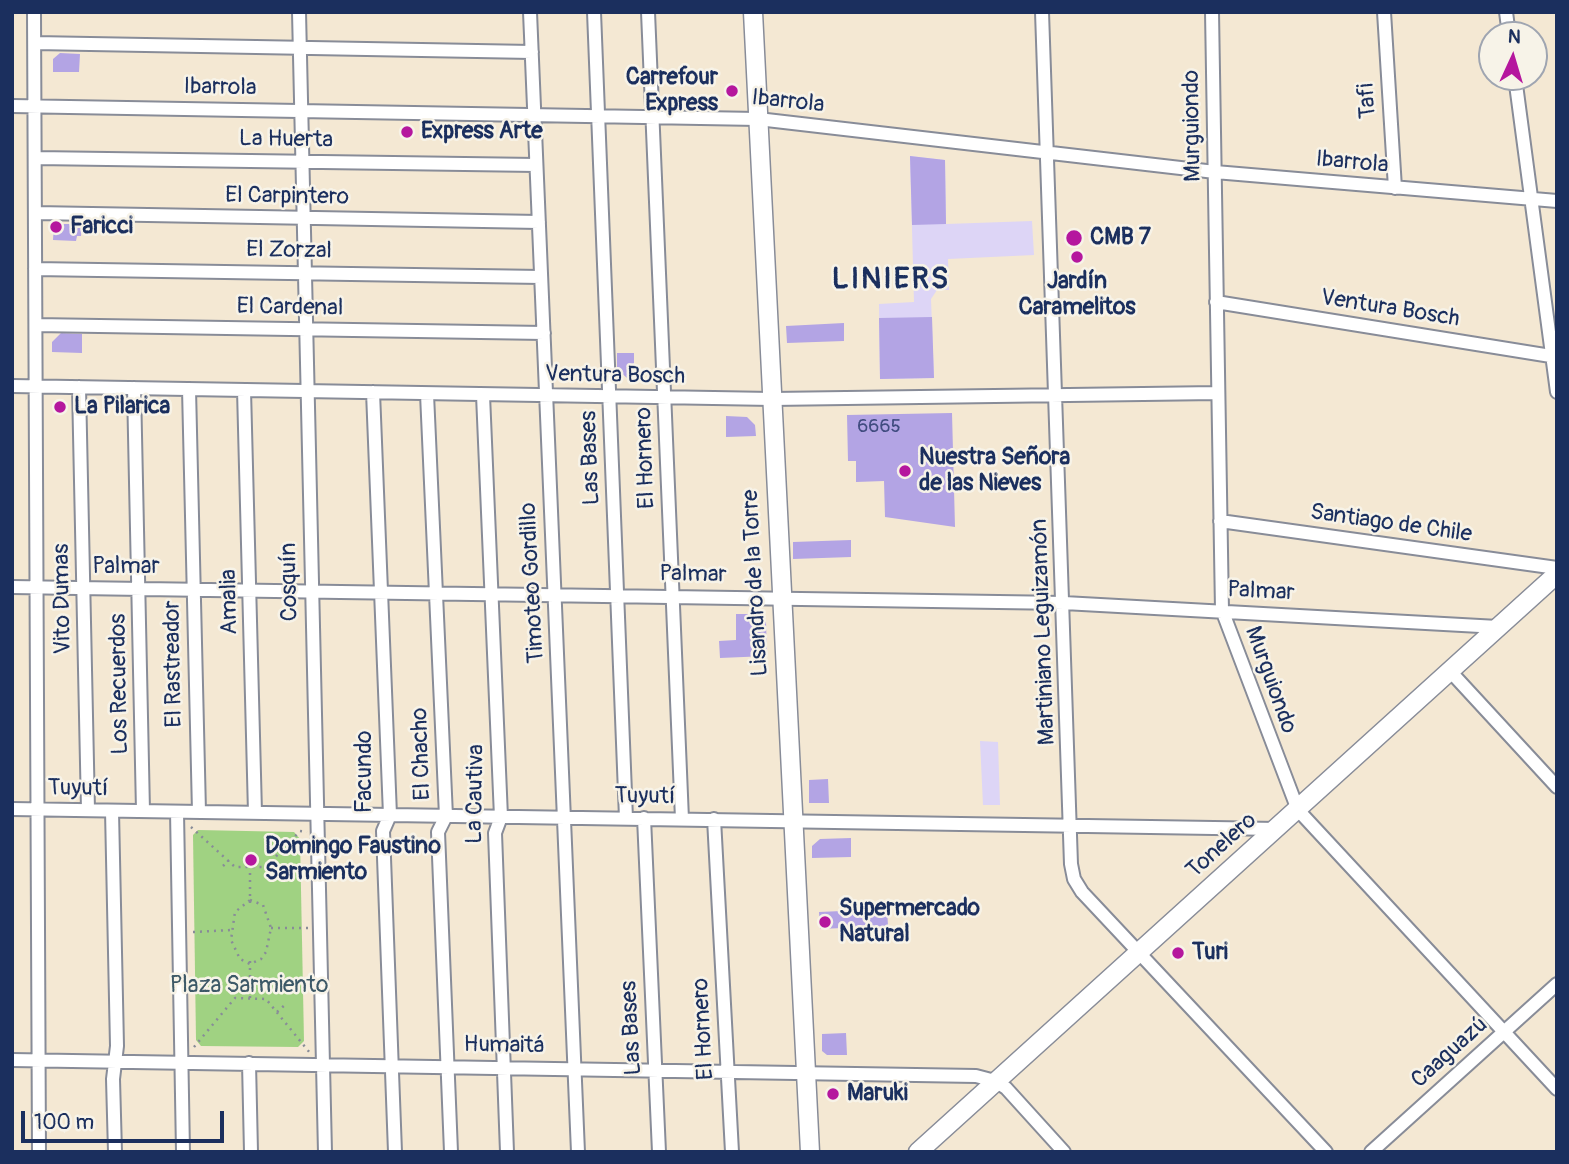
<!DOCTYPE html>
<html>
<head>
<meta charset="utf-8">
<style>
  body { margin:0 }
  #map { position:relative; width:1569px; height:1164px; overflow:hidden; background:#f4e8d3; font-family:Pangolin,sans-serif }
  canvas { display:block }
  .frame { position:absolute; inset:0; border:14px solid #1b2f5e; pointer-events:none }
  .north { position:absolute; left:1478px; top:21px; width:70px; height:70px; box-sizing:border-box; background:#f7f3e8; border:2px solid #9fa5b1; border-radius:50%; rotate:4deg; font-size:19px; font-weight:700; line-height:28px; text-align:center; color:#1b2f5e }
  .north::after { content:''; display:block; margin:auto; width:24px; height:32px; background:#b5179e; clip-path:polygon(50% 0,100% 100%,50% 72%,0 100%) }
  .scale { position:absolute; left:21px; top:1111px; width:203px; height:32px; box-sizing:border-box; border:4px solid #1b2f5e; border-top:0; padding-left:9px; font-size:21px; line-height:24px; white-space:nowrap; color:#1b2f5e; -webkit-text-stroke:5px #f7f3e8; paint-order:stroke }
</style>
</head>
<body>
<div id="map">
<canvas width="1569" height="1164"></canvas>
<div class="frame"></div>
<div class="north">N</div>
<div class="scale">100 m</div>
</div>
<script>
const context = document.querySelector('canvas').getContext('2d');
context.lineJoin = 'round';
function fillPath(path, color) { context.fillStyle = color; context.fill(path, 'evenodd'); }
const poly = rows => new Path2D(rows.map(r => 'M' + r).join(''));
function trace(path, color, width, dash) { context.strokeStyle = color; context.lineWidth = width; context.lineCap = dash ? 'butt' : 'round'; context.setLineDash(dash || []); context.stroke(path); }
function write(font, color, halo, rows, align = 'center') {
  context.font = font + ' Pangolin,sans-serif'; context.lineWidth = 5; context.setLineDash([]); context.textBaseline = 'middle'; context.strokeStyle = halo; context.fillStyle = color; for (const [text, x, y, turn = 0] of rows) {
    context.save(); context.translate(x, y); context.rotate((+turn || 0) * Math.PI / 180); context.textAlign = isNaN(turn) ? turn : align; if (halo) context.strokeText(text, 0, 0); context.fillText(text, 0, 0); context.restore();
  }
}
const built = poly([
  [910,156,945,160,946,224,1032,221,1034,255,948,259,949,290,937,290,931,299,934,378,880,379,879,304,914,302],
  [980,741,998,742,1000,805,983,805]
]);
const green = poly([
  [198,830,294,832,300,839,304,1041,298,1047,201,1046,196,1040,193,835]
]);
const building = poly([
  [60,53,80,54,79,72,53,72,53,59],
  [910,156,945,160,946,224,912,225],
  [54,224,82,224,81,236,77,236,76,241,53,240],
  [932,317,934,378,880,379,879,318],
  [844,323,844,341,787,343,786,326],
  [61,333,82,334,82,353,52,352,52,342],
  [617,353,634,353,634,379,627,378,617,369],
  [952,413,955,527,885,517,884,481,856,482,856,461,848,461,847,415],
  [726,416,747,417,755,425,756,436,726,437],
  [851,540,851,557,793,559,793,542],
  [736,614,756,614,766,622,767,656,720,658,719,641,736,640],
  [828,779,829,803,809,803,809,780],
  [851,838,851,857,812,858,812,846,820,839],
  [887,909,888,926,820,929,819,912],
  [846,1033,847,1055,827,1055,822,1051,822,1034]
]);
const path = poly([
  [191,827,235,867,266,867,300,831,307,832],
  [223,866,229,860],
  [250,900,263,905,271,928,266,952,261,959,250,964,240,959,231,940,235,912,250,900],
  [250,903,250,868],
  [271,928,308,928],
  [193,932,231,930],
  [250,961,250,998],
  [277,1012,287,1003],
  [194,1047,235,998,266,999,310,1053]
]);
const street = poly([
  [34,12,39,1152],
  [299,12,325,1152],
  [530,12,578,1152],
  [594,12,626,818],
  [648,12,682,819],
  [1042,12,1071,864,1074,879,1082,892,1326,1152],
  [1212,12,1222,610,1298,810,1557,1089],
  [1384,12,1395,188],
  [1506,12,1509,35],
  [35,43,532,52],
  [1515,77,1557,392],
  [12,106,758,119,1215,172,1557,201],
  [36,158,536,165],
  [36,213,539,222],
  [35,269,541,277],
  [1216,302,1557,357],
  [36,325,544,333],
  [12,386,772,399,1217,393],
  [79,387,88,810],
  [134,388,143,811],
  [189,389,199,812],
  [244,390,255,813],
  [373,392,390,815,383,831,395,1152],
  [427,394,446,816,438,832,451,1152],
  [483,395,501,817,495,833,507,1152],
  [1220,521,1557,568],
  [12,587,1064,603,1498,627],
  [1450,671,1557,787],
  [12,809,1277,829],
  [112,811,117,1046,113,1079,115,1152],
  [177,812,183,1152],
  [644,818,659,1152],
  [714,819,732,1152],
  [12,1060,976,1076,995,1081,1006,1088,1064,1152],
  [249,1063,251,1152],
  [1371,1152,1557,984]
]);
const secondary = poly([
  [753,12,810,1152],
  [918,1152,1557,574]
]);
const markers = [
  [732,91,7,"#b5179e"],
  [407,132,7,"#b5179e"],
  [56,227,7,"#b5179e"],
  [1074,238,9,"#b5179e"],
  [1077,257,7,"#b5179e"],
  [60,407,7,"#b5179e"],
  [905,471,7,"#b5179e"],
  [251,860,7,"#b5179e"],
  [825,922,7,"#b5179e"],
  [1178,953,7,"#b5179e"],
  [833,1094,7,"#b5179e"]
];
const numberNames = [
  ["6665",879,427]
];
const poiNames = [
  ["Carrefour",718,78,"right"],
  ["Express",718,104,"right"],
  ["Express Arte",421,132],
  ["Faricci",70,227],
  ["CMB 7",1090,238],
  ["Jardín",1077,282,"center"],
  ["Caramelitos",1077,308,"center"],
  ["La Pilarica",74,407],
  ["Nuestra Señora",919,458],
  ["de las Nieves",919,484],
  ["Domingo Faustino",265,847],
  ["Sarmiento",265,873],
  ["Supermercado",839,909],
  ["Natural",839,935],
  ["Turi",1192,953],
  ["Maruki",847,1094]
];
const streetNames = [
  ["Ibarrola",220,88,1],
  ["Tafi",1368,101,-94],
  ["Ibarrola",788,102,6],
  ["Murguiondo",1193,126,-91],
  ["La Huerta",286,140,1],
  ["Ibarrola",1352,163,5],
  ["El Carpintero",287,197,1],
  ["El Zorzal",289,251,1],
  ["El Cardenal",290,308,1],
  ["Ventura Bosch",1390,309,9],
  ["Ventura Bosch",615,376,1],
  ["Las Bases",591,458,-92],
  ["El Hornero",646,458,-92],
  ["Santiago de Chile",1391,524,8],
  ["Palmar",126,567],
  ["Palmar",693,575,1],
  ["Cosquín",290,582,-91],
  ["Timoteo Gordillo",533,583,-93],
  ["Lisandro de la Torre",756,583,-93],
  ["Palmar",1261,592,3],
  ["Vito Dumas",63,599,-91],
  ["Amalia",230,602,-91],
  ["Martiniano Leguizamón",1044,632,-92],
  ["El Rastreador",174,664,-91],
  ["Murguiondo",1270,680,70],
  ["Los Recuerdos",120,684,-91],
  ["El Chacho",422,754,-92],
  ["Facundo",365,772,-90],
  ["Tuyutí",78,789,1],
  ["La Cautiva",476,794,-89],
  ["Tuyutí",645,797,1],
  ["Tonelero",1222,846,-42],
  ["Las Bases",632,1028,-93],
  ["El Hornero",704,1029,-93],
  ["Humaitá",504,1046,1],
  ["Caaguazú",1450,1053,-42]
];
const parkNames = [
  ["Plaza Sarmiento",249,986]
];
const districtNames = [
  ["LINIERS",891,280]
];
fillPath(built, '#ddd5f6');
fillPath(green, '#a0d282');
fillPath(building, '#b3a4e4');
trace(street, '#888c98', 16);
trace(secondary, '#888c98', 21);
trace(path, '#888c98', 2.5, [2, 5]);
trace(street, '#fff', 12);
trace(secondary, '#fff', 18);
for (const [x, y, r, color] of markers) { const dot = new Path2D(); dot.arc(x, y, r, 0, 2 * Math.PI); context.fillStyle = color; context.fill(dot); trace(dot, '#f7f3e8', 2.5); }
write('19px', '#414c80', null, numberNames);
write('bold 23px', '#1b2f5e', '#f7f3e8', poiNames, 'left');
write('23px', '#1b2f5e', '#f7f3e8', streetNames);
write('23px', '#3c5867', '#f7f3e8', parkNames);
context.letterSpacing = '2px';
write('bold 30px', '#1b2f5e', '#f7f3e8', districtNames);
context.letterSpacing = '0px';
</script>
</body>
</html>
